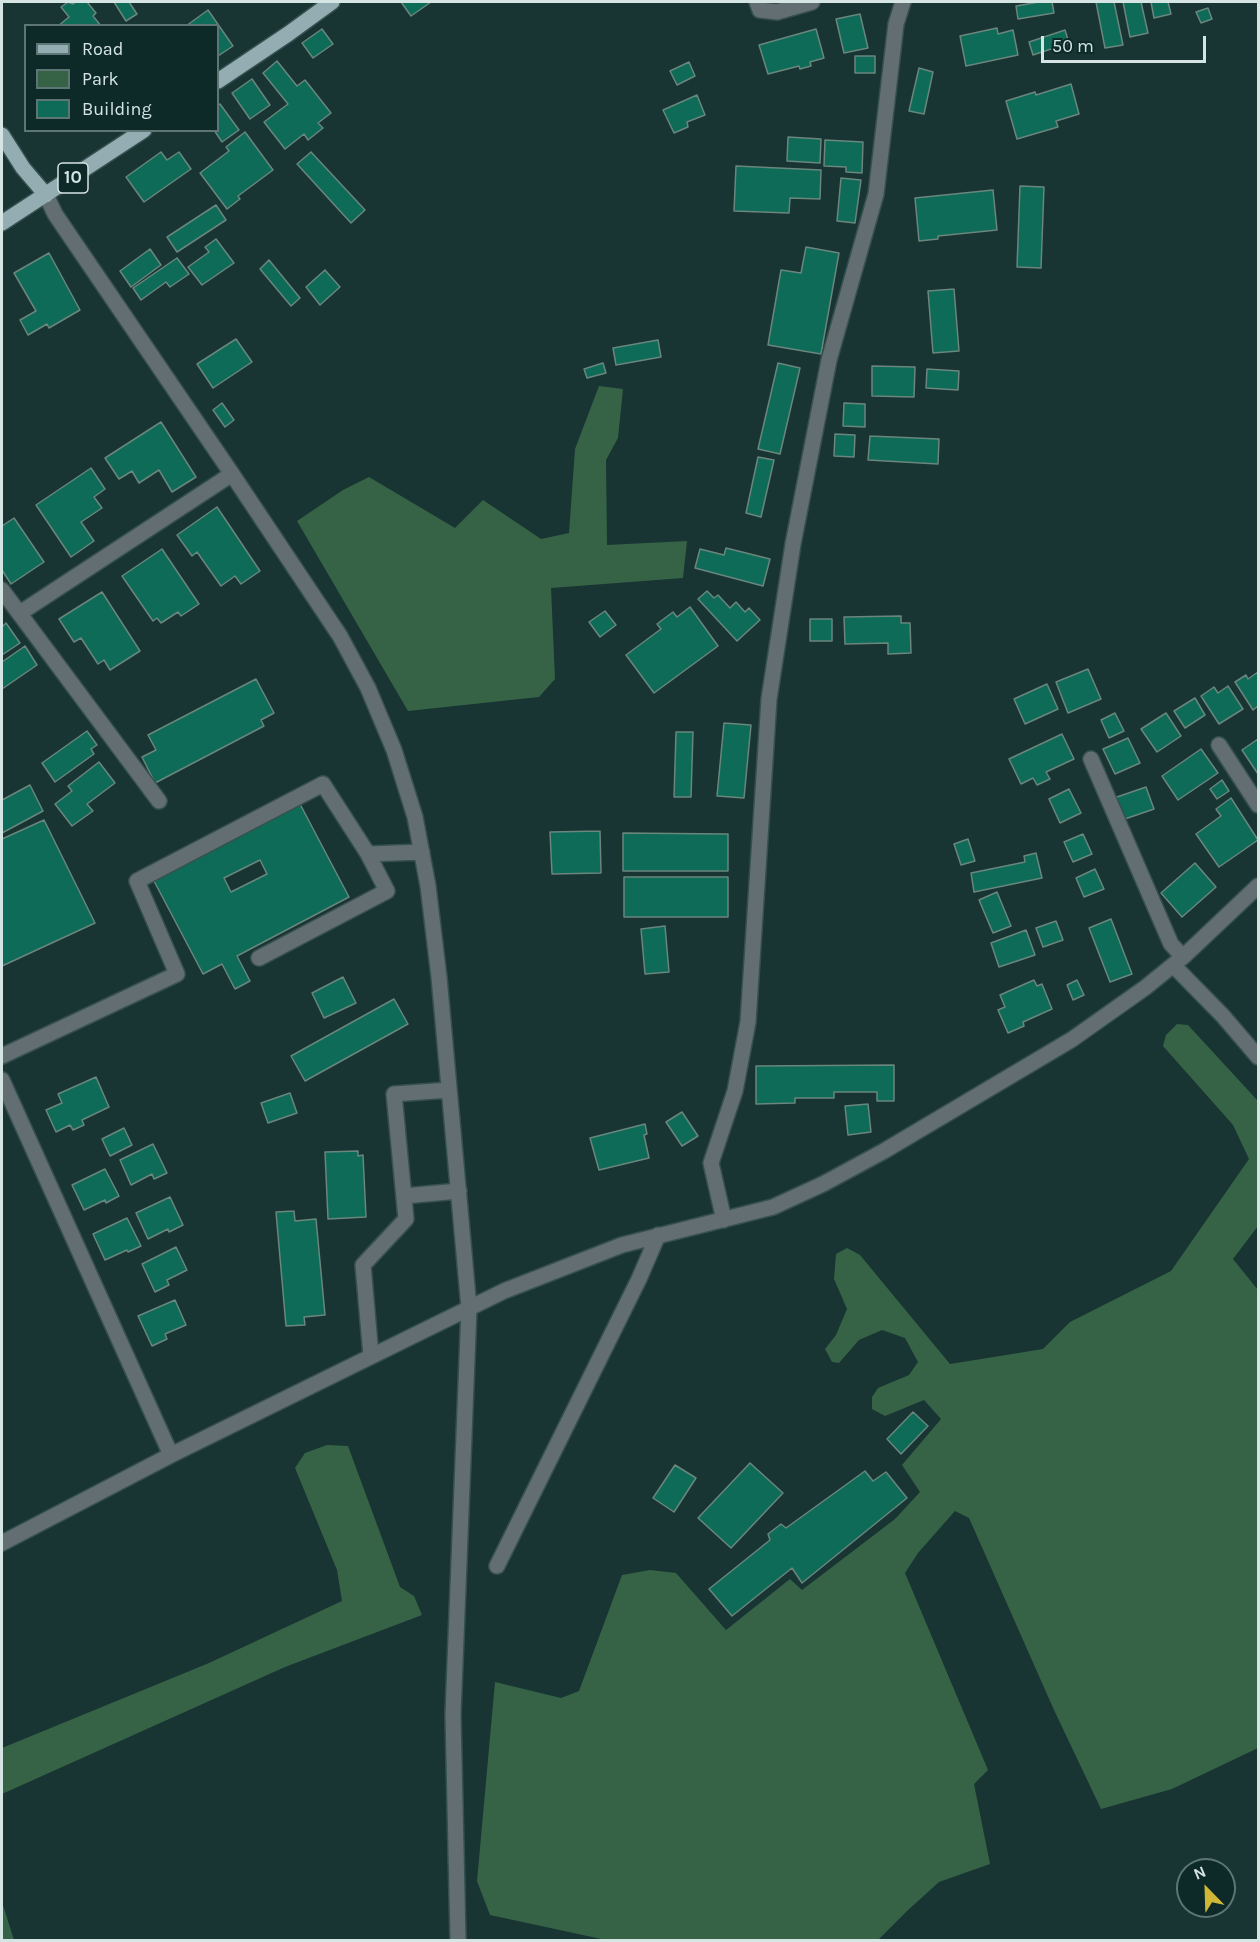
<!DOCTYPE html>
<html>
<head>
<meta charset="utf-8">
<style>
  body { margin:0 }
  #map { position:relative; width:1260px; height:1942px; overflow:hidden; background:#183433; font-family:Karla,sans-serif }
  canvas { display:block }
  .frame { position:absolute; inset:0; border:3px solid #d5e5e4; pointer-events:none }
  .legend { position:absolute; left:24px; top:24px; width:195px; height:108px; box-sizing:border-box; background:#0d2a29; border:2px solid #5d7574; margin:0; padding:8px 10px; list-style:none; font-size:18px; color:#d5e5e4 }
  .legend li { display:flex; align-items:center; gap:12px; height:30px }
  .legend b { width:30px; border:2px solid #5d7574 }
  .north { position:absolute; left:1176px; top:1858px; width:60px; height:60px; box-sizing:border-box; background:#0d2a29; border:2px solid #5d7574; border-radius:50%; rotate:337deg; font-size:16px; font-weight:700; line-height:24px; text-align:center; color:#d5e5e4 }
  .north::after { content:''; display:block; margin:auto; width:21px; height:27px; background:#d1b736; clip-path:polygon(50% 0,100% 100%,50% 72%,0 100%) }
  .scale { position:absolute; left:1041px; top:36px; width:165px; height:27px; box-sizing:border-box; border:3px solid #d5e5e4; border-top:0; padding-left:8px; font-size:18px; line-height:21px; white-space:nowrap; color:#d5e5e4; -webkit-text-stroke:4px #0d2a29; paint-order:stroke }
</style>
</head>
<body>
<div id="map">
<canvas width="1260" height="1942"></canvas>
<div class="frame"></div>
<ul class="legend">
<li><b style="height:8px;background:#94adb3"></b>Road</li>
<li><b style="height:16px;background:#366346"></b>Park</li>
<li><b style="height:16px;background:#0e6b58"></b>Building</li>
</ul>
<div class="north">N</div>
<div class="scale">50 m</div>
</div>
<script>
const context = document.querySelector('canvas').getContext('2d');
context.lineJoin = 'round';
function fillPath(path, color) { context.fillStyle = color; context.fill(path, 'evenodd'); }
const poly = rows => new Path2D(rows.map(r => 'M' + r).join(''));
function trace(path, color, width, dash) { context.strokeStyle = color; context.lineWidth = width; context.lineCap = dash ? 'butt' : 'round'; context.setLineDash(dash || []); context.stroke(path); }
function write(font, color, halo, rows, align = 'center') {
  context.font = font + ' Karla,sans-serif'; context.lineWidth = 6; context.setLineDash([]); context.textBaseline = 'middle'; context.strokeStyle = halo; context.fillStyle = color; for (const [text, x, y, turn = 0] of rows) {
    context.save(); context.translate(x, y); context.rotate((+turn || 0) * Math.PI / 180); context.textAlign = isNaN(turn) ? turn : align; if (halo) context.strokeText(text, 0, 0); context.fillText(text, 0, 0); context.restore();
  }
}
const green = poly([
  [599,386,623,389,618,438,606,460,607,545,687,541,683,578,551,588,555,679,539,697,408,711,297,521,343,490,369,477,455,528,483,500,541,539,569,533,575,449],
  [1177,1024,1188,1025,1258,1101,1258,1226,1233,1259,1258,1290,1258,1748,1172,1789,1101,1809,1054,1710,969,1518,955,1511,918,1553,905,1573,988,1770,974,1784,990,1864,939,1882,907,1911,878,1940,606,1940,490,1915,477,1881,495,1682,561,1698,579,1691,622,1575,650,1570,676,1573,726,1630,790,1579,802,1590,895,1519,920,1492,902,1465,941,1419,924,1400,885,1416,872,1409,872,1397,878,1388,909,1375,918,1362,905,1338,882,1330,859,1340,839,1363,832,1362,825,1349,836,1335,847,1309,834,1279,836,1254,847,1248,860,1255,950,1364,1043,1349,1070,1322,1171,1271,1249,1159,1233,1125,1163,1046,1166,1035],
  [327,1445,348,1446,400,1587,414,1596,422,1615,285,1667,2,1794,2,1748,209,1663,342,1601,337,1570,295,1468,305,1453],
  [2,1902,14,1940,2,1940]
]);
const building = poly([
  [68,2,73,4,76,2,87,2,96,13,93,16,101,26,58,26,69,17,61,7,68,2],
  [114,2,129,2,137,14,126,21,114,2],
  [401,2,431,2,411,16,401,2],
  [1039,2,1052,2,1054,13,1018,19,1016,6,1039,2],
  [1096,2,1114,2,1123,45,1105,48,1096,2],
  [1123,2,1141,2,1148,33,1130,37,1123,2],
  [1151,2,1168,2,1171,14,1154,18,1151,2],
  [1208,8,1212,19,1201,23,1196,12,1208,8],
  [208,10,233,46,218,56,218,26,186,26,208,10],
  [860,14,868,48,844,53,836,19,860,14],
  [997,28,998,34,1013,30,1018,55,966,66,960,36,997,28],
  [322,29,333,44,313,58,302,43,322,29],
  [816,29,824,58,810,62,811,66,800,69,799,66,768,74,759,45,816,29],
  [1065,30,1069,43,1033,55,1029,42,1065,30],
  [855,56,875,56,875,73,855,73,855,56],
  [277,61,297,86,305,80,331,113,318,123,323,128,308,140,304,134,285,149,264,122,288,104,263,73,277,61],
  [689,62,695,76,677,85,670,71,689,62],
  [919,68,933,72,924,114,909,111,919,68],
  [252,79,270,105,250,119,232,93,252,79],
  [1071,84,1079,114,1056,121,1058,127,1017,139,1006,101,1035,92,1036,95,1071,84],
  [697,95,705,115,687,122,688,127,674,133,663,110,697,95],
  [220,104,239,130,222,142,214,130,218,130,218,105,220,104],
  [245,132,273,170,238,196,240,199,227,209,200,173,229,151,226,147,245,132],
  [788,137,821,139,820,163,787,161,788,137],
  [825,140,863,142,862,173,846,172,846,167,824,166,825,140],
  [161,152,167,160,179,152,191,169,144,202,126,177,161,152],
  [311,152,365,210,351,223,297,164,311,152],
  [736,166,821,170,820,199,790,198,789,213,734,211,736,166],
  [841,178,861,180,855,223,837,221,841,178],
  [1020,186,1044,187,1041,268,1017,267,1020,186],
  [993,190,997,230,938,236,938,239,919,241,915,198,993,190],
  [216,205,226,220,177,252,167,237,216,205],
  [216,239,234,263,202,285,188,267,209,252,205,247,216,239],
  [806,247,839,253,821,354,768,345,781,270,801,273,806,247],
  [150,249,161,265,131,287,120,271,150,249],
  [49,253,80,310,49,328,47,324,28,335,20,320,36,311,14,273,49,253],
  [177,258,189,274,170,287,166,282,141,300,133,288,177,258],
  [269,260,300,298,291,306,260,269,269,260],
  [325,270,340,287,320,305,306,287,325,270],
  [954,289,959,351,933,353,928,291,954,289],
  [236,339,252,362,213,388,197,364,236,339],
  [658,340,661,357,616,365,613,348,658,340],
  [603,363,606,373,587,378,584,369,603,363],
  [778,363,800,368,780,454,758,449,778,363],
  [872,366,915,367,914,397,872,396,872,366],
  [927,369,959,371,958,390,926,388,927,369],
  [222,403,234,420,225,427,213,410,222,403],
  [844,403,865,404,865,427,843,426,844,403],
  [161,422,196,477,172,492,159,470,139,483,132,471,119,479,105,458,161,422],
  [835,434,855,435,854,457,834,456,835,434],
  [870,436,939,439,938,464,868,460,870,436],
  [758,457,774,460,761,517,746,513,758,457],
  [91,468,105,489,94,497,102,508,81,522,94,541,71,557,36,505,91,468],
  [217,507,260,571,241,584,235,576,221,586,197,552,192,556,177,535,217,507],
  [14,518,44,562,11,584,2,570,2,526,14,518],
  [726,548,770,559,763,586,695,568,700,549,724,555,726,548],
  [162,549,199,604,181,616,178,612,161,623,157,618,153,621,122,576,162,549],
  [707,591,714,598,718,595,730,608,736,602,745,612,749,608,760,620,737,641,698,599,707,591],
  [102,592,140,651,110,670,104,660,98,664,81,638,74,642,59,619,102,592],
  [690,607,718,646,654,693,626,655,661,629,657,624,673,612,677,617,690,607],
  [605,611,616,625,600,637,589,622,605,611],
  [901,616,901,623,910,623,911,653,888,654,888,643,845,644,844,617,901,616],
  [810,619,832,619,832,641,810,641,810,619],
  [6,623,20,643,2,655,2,627,6,623],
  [25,646,37,665,2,689,2,662,25,646],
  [1088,669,1101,699,1068,713,1056,682,1088,669],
  [1258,672,1258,706,1253,710,1235,682,1246,675,1248,679,1258,672],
  [256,679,274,713,261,720,264,726,155,783,142,757,156,750,148,735,256,679],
  [1047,684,1058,709,1025,724,1014,699,1047,684],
  [1228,686,1243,709,1219,724,1201,696,1214,687,1218,693,1228,686],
  [1195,698,1205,715,1185,728,1174,711,1195,698],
  [1115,713,1124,731,1109,738,1101,720,1115,713],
  [1166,713,1181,736,1157,752,1141,729,1166,713],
  [724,723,751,725,744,798,717,796,724,723],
  [87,731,97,745,91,749,94,754,55,782,42,763,87,731],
  [676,732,693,732,691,797,674,797,676,732],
  [1062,734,1074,759,1046,772,1050,779,1037,785,1033,778,1021,784,1009,759,1062,734],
  [1128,738,1140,763,1115,774,1103,749,1128,738],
  [1258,739,1258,774,1242,750,1258,739],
  [1201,749,1218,773,1178,800,1162,776,1201,749],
  [99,762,115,783,87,804,93,811,72,826,55,804,72,791,68,786,99,762],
  [1222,780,1229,791,1217,799,1210,789,1222,780],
  [30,785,43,811,2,833,2,800,30,785],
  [1146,787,1154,809,1122,820,1114,798,1146,787],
  [1069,789,1081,813,1060,823,1049,799,1069,789],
  [1231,798,1258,840,1219,867,1196,834,1221,816,1216,809,1231,798],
  [300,804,349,897,237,956,250,981,235,989,222,964,203,974,154,881,300,804],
  [260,860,267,874,231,892,224,878,260,860],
  [44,820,95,923,2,966,2,839,44,820],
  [600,831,601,873,552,874,550,832,600,831],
  [623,833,728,834,728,871,623,871,623,833],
  [1083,834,1092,854,1073,862,1064,842,1083,834],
  [968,839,975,861,961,865,954,844,968,839],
  [1036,853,1042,878,974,892,971,873,1025,862,1024,856,1036,853],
  [1195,863,1216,887,1182,917,1161,893,1195,863],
  [1095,869,1104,889,1084,897,1076,878,1095,869],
  [624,877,728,877,728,917,624,917,624,877],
  [997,892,1011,926,993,933,979,900,997,892],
  [1111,919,1132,974,1110,982,1089,928,1111,919],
  [1056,921,1063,940,1043,947,1036,928,1056,921],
  [665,926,669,972,645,974,641,929,665,926],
  [1026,930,1035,955,999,967,991,943,1026,930],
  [343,977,356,1003,324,1018,312,993,343,977],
  [1034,980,1037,986,1042,984,1052,1009,1023,1022,1024,1026,1008,1033,998,1010,1005,1007,1000,995,1034,980],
  [1077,980,1084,995,1073,1000,1067,985,1077,980],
  [394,999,408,1024,305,1081,291,1056,394,999],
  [894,1065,894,1101,877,1101,877,1092,834,1092,834,1098,795,1098,795,1103,756,1104,756,1066,894,1065],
  [96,1077,109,1107,82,1120,84,1125,73,1130,70,1125,56,1132,46,1110,62,1103,58,1094,96,1077],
  [290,1093,297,1113,268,1123,261,1103,290,1093],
  [868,1104,871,1132,848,1135,845,1106,868,1104],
  [682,1112,698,1136,682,1146,666,1122,682,1112],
  [645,1124,647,1134,644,1135,649,1158,599,1170,590,1138,645,1124],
  [124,1128,132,1145,110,1156,102,1139,124,1128],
  [153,1144,167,1173,154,1179,152,1174,131,1185,120,1160,153,1144],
  [358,1151,358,1156,363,1155,366,1217,328,1219,325,1152,358,1151],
  [105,1169,119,1196,106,1203,105,1200,84,1210,72,1185,105,1169],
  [170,1197,183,1225,169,1232,168,1229,148,1239,136,1213,170,1197],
  [294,1211,295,1221,316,1219,325,1315,304,1317,305,1325,286,1326,276,1212,294,1211],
  [127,1218,141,1246,128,1252,127,1250,105,1260,93,1234,127,1218],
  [176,1247,187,1270,167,1280,169,1285,155,1292,142,1264,176,1247],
  [175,1300,186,1325,165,1334,167,1339,152,1346,138,1316,175,1300],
  [913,1412,928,1426,901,1454,887,1439,913,1412],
  [750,1463,783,1493,731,1548,698,1518,750,1463],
  [675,1465,696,1478,674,1512,653,1498,675,1465],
  [865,1471,873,1481,886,1472,907,1498,802,1583,792,1568,732,1616,709,1589,770,1540,768,1534,781,1524,786,1528,865,1471]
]);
const minor = poly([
  [757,2,760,10,777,12,812,2],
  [46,195,55,214,232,474,340,636,368,688,394,750,415,817,428,886,439,977,469,1308,453,1714,458,1940],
  [2,590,159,801],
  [20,613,232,474],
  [1219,745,1258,805],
  [1091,759,1171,944,1183,957],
  [259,958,387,891,368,854],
  [1173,965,1223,1016,1258,1057],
  [2,1056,177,974,137,881,323,784,368,854,422,852],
  [2,1080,171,1455],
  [404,1196,459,1191],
  [724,1220,711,1163,735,1091,748,1022,769,699,793,544,829,360,876,194,896,24,903,2],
  [371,1356,363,1265,406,1219,394,1094,449,1090],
  [2,1543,171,1455,504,1291,622,1245,773,1207,823,1184,884,1151,1071,1040,1146,987,1183,957,1258,886],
  [497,1566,639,1279,658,1235]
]);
const major = poly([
  [218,81,288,34,332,2],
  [2,135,23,168,46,195],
  [2,223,144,130]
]);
const shields = [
  [73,178,30]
];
const shieldNames = [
  ["10",73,178]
];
fillPath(green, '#366346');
fillPath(building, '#0e6b58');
trace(building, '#6a867d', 1.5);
trace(minor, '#36504f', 18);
trace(major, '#36504f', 18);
trace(minor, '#626e71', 15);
trace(major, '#94adb3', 15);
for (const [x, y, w] of shields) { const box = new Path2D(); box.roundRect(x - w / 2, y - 15, w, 30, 4.5); context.fillStyle = '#0d2a29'; context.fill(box); trace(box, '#d5e5e4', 1.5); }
write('bold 18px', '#d5e5e4', null, shieldNames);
</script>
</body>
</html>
